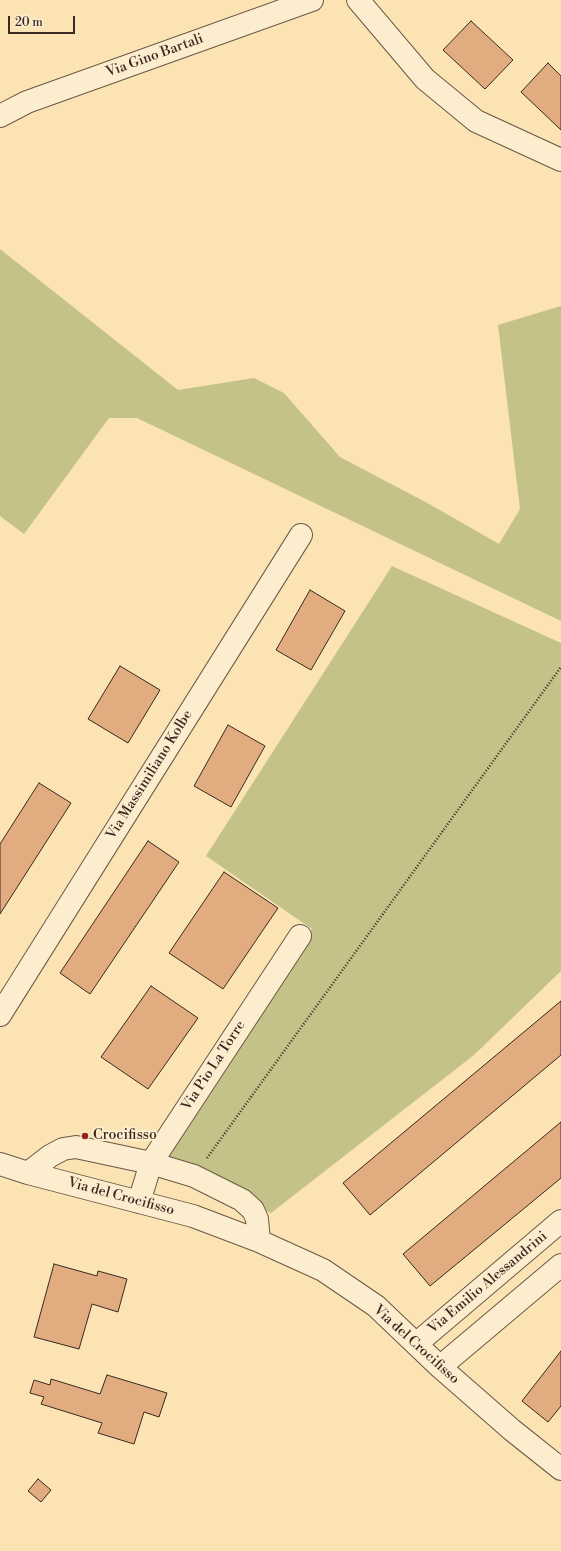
<!DOCTYPE html>
<html>
<head>
<meta charset="utf-8">
<style>
  body { margin:0 }
  #map { position:relative; width:561px; height:1551px; overflow:hidden; background:#fbe3b4; font-family:"Libre Bodoni",serif }
  canvas { display:block }
  .scale { position:absolute; left:8px; top:16px; width:67px; height:18px; box-sizing:border-box; border:2px solid #392921; border-top:0; padding-left:5px; font-size:12px; line-height:14px; white-space:nowrap; color:#392921; -webkit-text-stroke:3px #fcedce; paint-order:stroke }
</style>
</head>
<body>
<div id="map">
<canvas width="561" height="1551"></canvas>
<div class="scale">20 m</div>
</div>
<script>
const context = document.querySelector('canvas').getContext('2d');
context.lineJoin = 'round';
function fillPath(path, color) { context.fillStyle = color; context.fill(path, 'evenodd'); }
const poly = rows => new Path2D(rows.map(r => 'M' + r).join(''));
function trace(path, color, width, dash) { context.strokeStyle = color; context.lineWidth = width; context.lineCap = dash ? 'butt' : 'round'; context.setLineDash(dash || []); context.stroke(path); }
function write(font, color, halo, rows, align = 'center') {
  context.font = font + ' "Libre Bodoni",serif'; context.lineWidth = 4; context.setLineDash([]); context.textBaseline = 'middle'; context.strokeStyle = halo; context.fillStyle = color; for (const [text, x, y, turn = 0] of rows) {
    context.save(); context.translate(x, y); context.rotate((+turn || 0) * Math.PI / 180); context.textAlign = isNaN(turn) ? turn : align; if (halo) context.strokeText(text, 0, 0); context.fillText(text, 0, 0); context.restore();
  }
}
const green = poly([
  [0,249,178,390,254,378,284,393,340,457,431,505,499,544,520,509,498,325,561,306,561,621,137,418,109,418,24,534,0,516],
  [392,566,561,643,561,971,474,1055,271,1213,159,1161,312,929,206,856]
]);
const building = poly([
  [471,21,513,60,485,89,443,50,471,21],
  [548,63,561,76,561,130,521,92,548,63],
  [310,590,345,611,311,670,276,650,310,590],
  [120,666,160,690,128,743,88,719,120,666],
  [228,725,265,746,231,807,194,786,228,725],
  [39,783,71,803,0,914,0,844,39,783],
  [148,841,179,862,90,994,60,973,148,841],
  [224,872,278,908,223,989,169,953,224,872],
  [151,986,198,1018,148,1089,101,1057,151,986],
  [561,1001,561,1055,370,1215,343,1183,561,1001],
  [561,1122,561,1178,430,1286,403,1254,561,1122],
  [54,1264,97,1276,98,1271,127,1279,118,1312,92,1304,79,1349,34,1337,54,1264],
  [561,1351,561,1406,548,1422,522,1401,561,1351],
  [107,1375,167,1393,159,1417,144,1412,134,1444,98,1433,102,1423,41,1404,44,1397,30,1393,34,1380,50,1385,51,1379,100,1394,107,1375],
  [38,1479,51,1490,41,1502,28,1491,38,1479]
]);
const path = poly([
  [207,1158,561,667]
]);
const minor = poly([
  [358,0,425,79,476,121,561,160],
  [0,116,27,102,312,0],
  [0,1015,301,535],
  [0,1164,28,1173,193,1216,259,1241,323,1270,376,1306,440,1367,512,1430,561,1469],
  [28,1173,50,1156,63,1149,76,1147,151,1163,194,1176,242,1200,253,1210,257,1219,259,1241],
  [139,1202,151,1163,300,936],
  [416,1344,561,1221],
  [440,1367,561,1265]
]);
const markers = [
  [85,1136,4,"#8f2418"]
];
const streetNames = [
  ["Via Gino Bartali",155,56,-20],
  ["Via Massimiliano Kolbe",150,775,-58],
  ["Via Pio La Torre",214,1066,-57],
  ["Via del Crocifisso",121,1197,15],
  ["Via Emilio Alessandrini",488,1283,-40],
  ["Via del Crocifisso",416,1345,42]
];
const poiNames = [
  ["Crocifisso",93,1136]
];
fillPath(green, '#c5c289');
fillPath(building, '#e2ac81');
trace(building, '#392921', 1);
trace(minor, '#6a5846', 24);
trace(path, '#392921', 2.5, [1, 2]);
trace(minor, '#fcedce', 22);
for (const [x, y, r, color] of markers) { const dot = new Path2D(); dot.arc(x, y, r, 0, 2 * Math.PI); context.fillStyle = color; context.fill(dot); trace(dot, '#fcedce', 1.5); }
write('14px', '#392921', '#fcedce', streetNames);
write('14px', '#392921', '#fcedce', poiNames, 'left');
</script>
</body>
</html>
